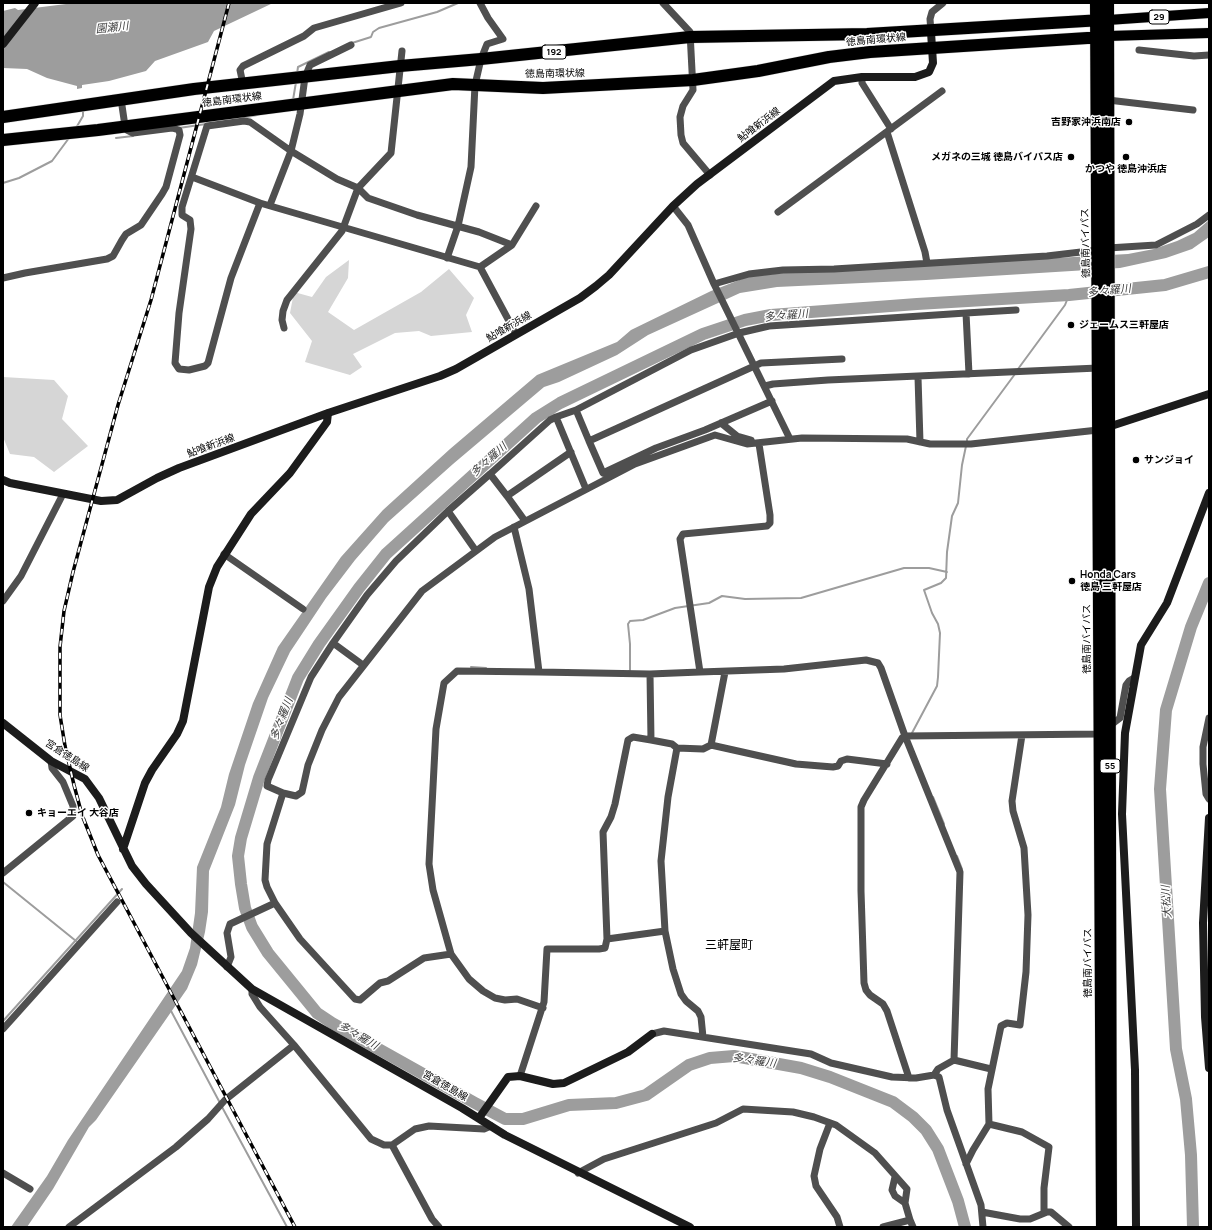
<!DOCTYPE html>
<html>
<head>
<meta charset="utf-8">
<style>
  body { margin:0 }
  #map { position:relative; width:1212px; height:1230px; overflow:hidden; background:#fff; font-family:Manrope,sans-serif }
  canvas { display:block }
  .frame { position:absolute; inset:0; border:4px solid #000; pointer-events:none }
</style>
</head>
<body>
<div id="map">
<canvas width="1212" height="1230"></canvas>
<div class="frame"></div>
</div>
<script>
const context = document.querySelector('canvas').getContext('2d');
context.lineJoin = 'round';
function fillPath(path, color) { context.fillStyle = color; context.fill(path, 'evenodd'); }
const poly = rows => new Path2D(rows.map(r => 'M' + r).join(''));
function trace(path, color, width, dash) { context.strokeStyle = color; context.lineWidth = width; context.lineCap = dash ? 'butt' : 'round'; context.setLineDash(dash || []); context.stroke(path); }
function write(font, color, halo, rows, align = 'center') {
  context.font = font + ' Manrope,"Noto Sans JP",sans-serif'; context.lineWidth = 3; context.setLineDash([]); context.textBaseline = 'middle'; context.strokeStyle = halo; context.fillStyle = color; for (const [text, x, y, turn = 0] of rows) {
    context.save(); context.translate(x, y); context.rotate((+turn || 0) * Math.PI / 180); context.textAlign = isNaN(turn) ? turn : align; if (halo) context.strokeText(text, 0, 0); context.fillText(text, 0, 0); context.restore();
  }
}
const green = poly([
  [349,260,348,278,328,312,354,330,421,292,449,269,474,298,466,315,472,332,431,336,419,331,395,333,353,354,362,367,350,375,305,362,312,341,290,313,294,292,312,297,326,277],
  [3,377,54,380,68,396,62,419,88,446,54,472,34,457,10,454,3,437]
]);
const water = poly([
  [74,3,273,3,214,31,208,42,155,61,146,71,109,81,82,85,82,88,77,89,77,86,47,78,27,69,3,68,3,11,15,8,18,10],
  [1209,220,1209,237,1192,249,1166,258,1120,268,926,280,777,287,740,293,648,335,617,355,559,382,544,387,453,464,388,522,355,560,326,598,290,652,268,698,245,765,235,805,209,871,208,912,205,932,197,965,187,989,96,1120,89,1127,53,1189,27,1227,11,1227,47,1176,68,1140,182,971,190,948,195,913,197,867,221,807,229,774,253,703,278,647,341,557,383,510,450,449,537,375,617,342,631,330,711,291,747,277,783,273,1128,254,1154,249,1177,241,1194,233]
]);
const stream = poly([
  [352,43,371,37,373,32,379,28,437,12,458,3],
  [297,74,298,67,329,52],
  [293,100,296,82],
  [242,118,257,115],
  [76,128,83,116,83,110],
  [179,128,206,124],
  [116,138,133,136],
  [3,183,19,178,52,161,69,138],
  [1018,369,1065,305,1069,295],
  [967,442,967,439,1015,374],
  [471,667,486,668],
  [629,671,630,671,630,644,628,624,630,621,643,620,675,608,709,603,722,596,745,599,801,598,904,568,929,568,947,572],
  [912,733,937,686,938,677,940,633,938,624,932,613,924,590,941,583,946,578,947,552,952,516,958,503,962,465,966,446],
  [933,797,944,824],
  [957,856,962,869],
  [3,882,76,941],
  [170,1009,220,1103],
  [3,1021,122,889],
  [222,1107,287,1227]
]);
const river = poly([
  [965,1227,958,1201,938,1149,926,1130,913,1117,893,1102,830,1077,801,1068,734,1056,710,1058,689,1065,646,1095,616,1103,569,1105,523,1119,505,1119,475,1103,332,1023,317,1013,268,953,252,927,245,908,241,884,238,856,241,838,259,778,298,678,319,644,359,588,386,554,536,418,560,403,703,334,745,320,771,315,917,304,1069,295,1165,285,1209,272],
  [1193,1227,1191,1155,1186,1099,1176,1049,1160,789,1166,710,1191,627,1209,583]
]);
const street = poly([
  [663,3,690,32,693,90,683,106,680,117,681,135,683,143,710,175],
  [931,32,930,19,932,12,943,3],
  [1139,50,1194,56,1209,55],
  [862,77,862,83,891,129],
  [243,84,240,70,243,66,304,36,314,28,401,3],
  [1108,100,1193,110],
  [887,132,925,252,927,263],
  [192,177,260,203,480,267,516,334],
  [260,203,231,278,208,363,205,366,189,370,179,369,175,363,179,313,191,229,190,220,182,215,182,207,207,126,244,121,250,122,291,151,337,179,358,188,368,198,417,215,479,232,512,245],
  [270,205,291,151,300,114,305,77,310,65,351,45],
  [673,206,688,225,714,284,790,439],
  [778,212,942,91],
  [1108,248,1156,245,1197,224,1209,215],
  [447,258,458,226,471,167,475,85,481,59,487,44,503,39,488,18,480,3],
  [480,267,512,245,536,206],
  [3,278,25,273,107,259,113,256,122,240,126,234,141,225,162,194,166,187,180,135,179,130,172,128,133,133,127,130,125,126,121,99],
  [714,284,749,274,783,270,834,269,1047,256,1098,250],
  [966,313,1016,310],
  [284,328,282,320,283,311,287,300,342,231,358,188,391,153,402,51],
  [918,377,920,442],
  [765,386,773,384,828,380,1098,368],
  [772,401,705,430,656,448,603,473,589,441,761,363,842,359],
  [576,410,556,417,586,489],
  [721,423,737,436,751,440],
  [589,441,576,410,691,350,739,333,769,326,966,313,969,374],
  [759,444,770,515,770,523,767,526,683,534,680,539,700,672,784,669,866,660,878,663,881,668,905,736,960,872,954,1060,938,1069,934,1075],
  [507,496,490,474,550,420,556,417],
  [525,521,507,496,571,452],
  [514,527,529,589,539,672,650,674],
  [476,551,448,511,490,474],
  [224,554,303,609],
  [3,601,21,576,63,494],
  [363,665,333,643,367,595,396,561,448,511],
  [725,672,711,745,796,764,833,767,838,766,841,761,847,759,887,764],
  [1209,718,1203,747,1203,764,1206,794,1209,799],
  [651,740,633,737,628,740,615,804,611,817,603,832,607,939,665,931],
  [677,748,672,744,651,740,650,674,700,672],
  [283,793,267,786,268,780,311,677,333,643],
  [3,873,73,816,73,806,63,782,52,768,51,761],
  [275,903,300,939,355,999,360,1000,380,983,388,981,424,958,451,954,433,890,429,864,436,729,444,683,457,671,539,672],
  [451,954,469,979,483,991,495,998,505,1000,517,999,543,1008],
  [227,967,231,957,227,933,230,924,275,903,267,887,265,880,267,844,283,793,296,796,302,792,308,765,322,730,339,697,422,591,495,537,635,464,715,435,747,444,802,438,907,439,930,444,971,444,1098,430],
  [252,989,252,994,260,1007,294,1045,371,1139,384,1145,392,1145,415,1129,429,1126,484,1129,491,1126],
  [3,1029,117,902],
  [652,1034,664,1031,811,1054,831,1063,892,1077,916,1078,934,1075,939,1077,947,1110,981,1205,983,1227],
  [703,1037,701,1017,698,1011,686,1001,681,994,673,969,665,931,661,861,668,797,677,748,703,749,711,745],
  [954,1060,991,1069],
  [520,1076,544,1002,547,949,599,949,605,948,607,939],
  [909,1078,887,1011,883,1004,870,995,866,990,864,983,861,891,861,807,864,800,902,738,905,736,1099,734,1120,718,1126,685,1129,681,1134,678],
  [830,1123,820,1149,814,1176,816,1186,837,1217,840,1227],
  [989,1124,1022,1132,1049,1147,1044,1188,1044,1213],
  [392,1145,432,1219,439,1227],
  [966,1164,973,1150,989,1124,988,1089,1001,1026,1007,1023,1020,1025,1026,972,1028,915,1024,848,1013,811,1012,801,1022,735],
  [3,1173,30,1189],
  [578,1173,604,1159,716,1123,743,1109,793,1112,814,1117,836,1125,875,1153,907,1189,905,1203],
  [895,1177,892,1190,895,1196,905,1203,910,1220],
  [982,1212,1020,1219,1030,1219,1047,1212,1051,1212,1069,1227],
  [69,1227,176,1147,208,1119,225,1100,294,1045],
  [883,1227,910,1220,913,1227]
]);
const secondary = poly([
  [3,44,35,3],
  [1105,428,1209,394],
  [3,480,10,483,101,501,117,500,157,478,179,468,328,413,440,376,456,369,580,298,596,286,609,275,673,206,697,184,834,81,862,77,915,77,929,72,933,63,931,32],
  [3,723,51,761,85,779,99,798,132,866,146,884,191,933,252,989,462,1108,505,1135,690,1227],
  [1209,818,1203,923,1205,1017,1209,1068],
  [123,849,145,783,152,770,177,734,183,721,209,587,217,567,251,514,290,473,327,422,328,413],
  [479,1118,508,1077,520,1076,553,1084,564,1083,628,1052,652,1034],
  [1136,1227,1135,1070,1122,814,1125,733,1141,645,1167,603,1209,493]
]);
const primary = poly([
  [1108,20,1209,13],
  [1108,36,1209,33]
]);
const highway = poly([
  [1096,3,1102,1227],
  [1108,3,1111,1227],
  [3,117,194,89,400,66,481,59,690,37,867,34,1102,20],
  [3,140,98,130,453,84,543,88,693,80,758,71,829,57,870,52,1103,37]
]);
const rail = poly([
  [229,3,151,300,118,405,73,572,64,611,60,647,60,715,65,746,74,785,82,815,98,855,295,1227]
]);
const markers = [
  [1129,122,4,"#000"],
  [1071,157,4,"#000"],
  [1126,157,4,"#000"],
  [1071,325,4,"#000"],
  [1136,460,4,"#000"],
  [1072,581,4,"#000"],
  [29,813,4,"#000"]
];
const shields = [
  [1159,17,20],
  [554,52,24],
  [1110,766,20]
];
const shieldNames = [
  ["29",1159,17],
  ["192",554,52],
  ["55",1110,766]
];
const streetNames = [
  ["徳島南環状線",876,40,-5],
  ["徳島南環状線",555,74,-1],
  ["徳島南環状線",232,100,-7],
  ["鮎喰新浜線",759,125,-37],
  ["徳島南バイパス",1086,243,-91],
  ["鮎喰新浜線",509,327,-30],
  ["鮎喰新浜線",211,446,-20],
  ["徳島南バイパス",1087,639,-90],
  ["宮倉徳島線",67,756,33],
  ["徳島南バイパス",1088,963,-90],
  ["宮倉徳島線",445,1086,30]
];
const poiNames = [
  ["吉野家沖浜南店",1121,122,"right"],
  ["メガネの三城 徳島バイパス店",1063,157,"right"],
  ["かつや 徳島沖浜店",1126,169,"center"],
  ["ジェームス三軒屋店",1079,325],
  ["サンジョイ",1144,460],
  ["Honda Cars",1080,575],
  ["徳島 三軒屋店",1080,587],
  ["キョーエイ 大谷店",37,813]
];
const waterNames = [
  ["園瀬川",112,28,-6],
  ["多々羅川",1109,291,-6],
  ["多々羅川",786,316,-5],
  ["多々羅川",489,460,-42],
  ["多々羅川",282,719,-69],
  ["大松川",1167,902,-93],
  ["多々羅川",358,1036,30],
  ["多々羅川",754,1061,8]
];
const quarterNames = [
  ["三軒屋町",729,946]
];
fillPath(green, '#d6d6d6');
fillPath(water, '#9d9d9d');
trace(stream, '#9d9d9d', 2);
trace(river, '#9d9d9d', 12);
trace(primary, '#dbdbdb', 11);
trace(highway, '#dbdbdb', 13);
trace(street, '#4f4f4f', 7);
trace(secondary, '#1c1c1c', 8);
trace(primary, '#000', 10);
trace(highway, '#000', 12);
trace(rail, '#000', 3.5);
trace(rail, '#fff', 2, [6]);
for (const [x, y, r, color] of markers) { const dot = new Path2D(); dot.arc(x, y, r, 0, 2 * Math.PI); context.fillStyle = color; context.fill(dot); trace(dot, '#fff', 1.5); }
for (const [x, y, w] of shields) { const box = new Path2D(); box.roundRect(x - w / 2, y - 7, w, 14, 3); context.fillStyle = '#fff'; context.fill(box); trace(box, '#000', 1); }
write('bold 9px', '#000', null, shieldNames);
write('10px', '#000', '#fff', streetNames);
write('bold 10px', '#000', '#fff', poiNames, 'left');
write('italic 11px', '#3e3e3e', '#fff', waterNames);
write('12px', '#000', '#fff', quarterNames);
</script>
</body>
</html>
